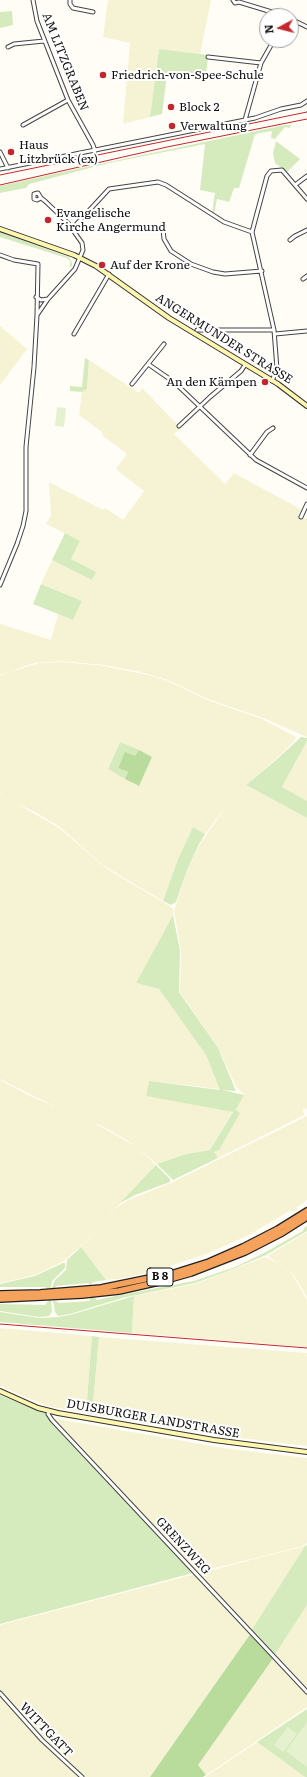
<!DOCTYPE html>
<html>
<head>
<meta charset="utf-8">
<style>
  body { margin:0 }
  #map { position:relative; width:307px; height:1777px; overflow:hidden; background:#fffdf5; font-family:Literata,serif }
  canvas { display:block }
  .north { position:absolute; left:259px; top:8px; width:40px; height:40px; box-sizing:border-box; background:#fff; border:1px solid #a0a0a0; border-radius:50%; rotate:263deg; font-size:11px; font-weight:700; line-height:16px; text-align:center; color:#111 }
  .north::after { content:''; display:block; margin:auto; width:14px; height:18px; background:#c4262e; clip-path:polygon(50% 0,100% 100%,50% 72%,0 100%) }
</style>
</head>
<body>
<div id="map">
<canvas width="307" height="1777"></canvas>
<div class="north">N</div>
</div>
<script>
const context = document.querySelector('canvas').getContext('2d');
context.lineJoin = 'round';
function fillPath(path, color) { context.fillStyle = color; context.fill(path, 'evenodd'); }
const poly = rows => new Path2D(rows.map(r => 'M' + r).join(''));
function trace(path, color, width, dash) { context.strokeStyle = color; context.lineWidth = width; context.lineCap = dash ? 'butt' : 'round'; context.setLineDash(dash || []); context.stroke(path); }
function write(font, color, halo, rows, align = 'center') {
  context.font = font + ' Literata,serif'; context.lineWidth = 4; context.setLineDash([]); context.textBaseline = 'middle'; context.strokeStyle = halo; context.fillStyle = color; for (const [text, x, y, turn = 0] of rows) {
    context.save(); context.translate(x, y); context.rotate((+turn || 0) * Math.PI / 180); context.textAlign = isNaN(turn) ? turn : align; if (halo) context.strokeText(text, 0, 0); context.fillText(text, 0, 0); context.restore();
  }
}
const farmland = poly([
  [108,0,211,0,200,55,159,49,150,117,123,124,130,43,103,37],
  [0,326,27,349,0,385],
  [89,360,139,393,142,388,181,428,174,434,225,484,234,473,302,510,301,517,307,519,307,737,263,718,208,699,168,680,137,671,104,665,62,661,34,663,25,666,10,672,39,663,62,662,104,666,148,675,168,681,207,700,262,719,296,737,294,741,274,761,246,785,231,800,246,785,307,818,307,1109,304,1108,303,1110,304,1115,218,1158,213,1152,239,1113,236,1111,244,1094,237,1088,218,1048,180,992,181,951,174,911,187,870,198,847,229,802,205,834,193,827,178,859,163,901,104,866,60,827,35,812,16,803,59,828,107,869,173,908,173,915,136,983,159,989,206,1055,220,1089,149,1081,146,1096,233,1111,210,1150,186,1154,157,1164,130,1142,104,1127,91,1121,135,1146,156,1165,83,1244,64,1261,35,1275,0,1283,0,1080,32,1097,56,1107,0,1079,0,794,2,795,0,793,0,676,8,672,0,675,0,624,51,640,58,614,73,620,82,601,41,584,52,560,92,580,95,572,71,559,80,541,46,524,51,515,49,482,103,510,105,508,123,520,144,491,116,469,127,454,103,436,102,432,79,415,82,392,87,389],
  [120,742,152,757,138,786,108,769],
  [307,741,307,801,282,787],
  [307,1116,307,1200,297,1207,298,1209,293,1212,291,1210,249,1235,206,1254,155,1271,119,1279,106,1280,81,1247,113,1211,126,1201,173,1182],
  [307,1232,307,1297,293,1274,269,1257,269,1255],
  [265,1257,281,1265,292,1274,307,1300,307,1347,132,1333,134,1296,195,1284],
  [0,1328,92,1336,86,1413,47,1406,0,1386],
  [99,1337,307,1353,307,1446,215,1435,92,1414],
  [51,1418,229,1449,307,1458,307,1542,305,1545,272,1554,198,1572,195,1571],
  [305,1546,251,1631,199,1575,201,1573],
  [195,1574,251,1633,150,1777,84,1777,52,1750,0,1692,0,1625],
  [307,1605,307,1691,274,1656],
  [274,1657,307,1692,307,1707,206,1775,197,1765],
  [0,1694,41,1741,80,1777,0,1777],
  [257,1742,305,1777,205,1777]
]);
const green = poly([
  [12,11,13,25,0,28,0,12],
  [159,49,208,55,206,76,201,78,167,74,162,114,150,117],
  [285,125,291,125,290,128,285,127,275,139,271,138,272,131,255,134,239,188,234,188,229,202,217,199,214,214,212,213,215,193,200,190,205,144,109,163,29,184,26,188,0,193,0,186,81,168],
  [276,141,300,159,287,172,275,163,273,153],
  [0,232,69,257,72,263,72,266,70,268,70,261,67,258,0,237],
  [85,358,89,360,87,389,82,392,70,391,70,386,82,387],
  [65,533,80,541,71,559,96,572,92,580,52,560],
  [41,584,82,601,73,620,33,604],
  [301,737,307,738,307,741,282,787,307,801,307,818,246,785,275,761],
  [120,742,139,750,135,757,125,753,118,768,128,772,125,779,108,769],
  [193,827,205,834,198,846,187,870,176,902,171,905,163,901,178,859],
  [173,915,180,951,179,992,218,1048,236,1091,222,1090,244,1095,236,1110,240,1113,219,1150,214,1152,218,1158,173,1180,157,1164,186,1154,210,1150,233,1112,146,1096,149,1081,220,1090,206,1055,159,989,136,983],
  [156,1165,170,1179,170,1182,135,1195,120,1203],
  [307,1226,307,1231,266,1255,228,1271,195,1283,122,1298,70,1314,58,1316,55,1312,53,1300,59,1303,90,1301,90,1298,94,1297,97,1300,111,1297,194,1281,235,1267,264,1253,303,1231,304,1228],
  [81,1247,106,1280,93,1282,90,1285,88,1283,56,1286,55,1290,51,1290,55,1280,66,1270,67,1260],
  [63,1263,65,1263,65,1268,52,1281,50,1290,47,1291,46,1287,0,1287,0,1284,35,1276],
  [134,1296,132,1333,0,1322,0,1312,39,1318,58,1317,70,1315],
  [51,1300,52,1312,49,1316,39,1317,0,1311,0,1304,45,1305,48,1301],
  [92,1336,99,1337,92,1414,86,1413],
  [0,1395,47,1414,193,1573,0,1624],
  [307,1545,307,1605,274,1656,251,1631,305,1546],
  [307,1709,307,1777,305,1777,257,1742]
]);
const forest = poly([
  [139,750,152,757,139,786,125,779,128,772,118,768,125,752,135,756],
  [251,1633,274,1657,198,1765,206,1775,203,1777,150,1777]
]);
const pitch = poly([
  [57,407,66,408,64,427,55,426],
  [307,1722,307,1767,286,1751],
  [288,1727,297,1734,283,1752,274,1745]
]);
const street = poly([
  [33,0,37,21,68,100,93,145,95,151],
  [70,0,70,4,73,8,93,12],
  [233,0,235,3,239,2,285,16],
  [291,19,307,27],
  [8,47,14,44,44,41],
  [208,57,261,63],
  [245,120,261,63,274,40],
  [23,125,68,100],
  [0,152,8,168],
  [0,169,255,118,281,109,301,105,307,101],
  [295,185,307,176],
  [72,229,109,189,158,182,166,185,224,222,252,232],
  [163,229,164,239,171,251,191,264,213,272,225,274,262,271],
  [290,240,295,236,307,230],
  [0,255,14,260,38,264,37,315],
  [303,279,307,276],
  [36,297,41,300,48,299],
  [197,330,274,330],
  [74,334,109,274],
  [275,334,307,331],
  [148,364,174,382,256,460,307,488],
  [272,381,277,369,274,330,252,232,267,176,271,171,282,170,307,199],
  [132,384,164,344],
  [179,426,210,397,241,371,245,365],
  [250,455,267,432,273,428],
  [301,517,307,504],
  [0,585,17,544,23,526,26,511,26,447,34,367,37,315,48,299,75,269,83,250,82,243,68,223,45,201,41,198,37,200,34,199,34,194,38,193,41,198],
  [49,1411,48,1414,52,1420,307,1692],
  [0,1693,42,1740,82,1777]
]);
const secondary = poly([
  [0,229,74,255,96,266,169,318,278,384,307,406],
  [0,1391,38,1408,58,1413,214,1440,307,1452]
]);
const highway = poly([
  [0,1294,40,1293,101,1288,174,1273,209,1262,243,1247,278,1229,307,1211],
  [0,1299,82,1295,119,1291,159,1282,191,1273,245,1252,282,1233,307,1217]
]);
const tram = poly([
  [0,1324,307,1348]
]);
const rail = poly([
  [0,175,307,112],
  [0,185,167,147,307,119]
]);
const markers = [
  [103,75,4,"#c4262e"],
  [171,107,4,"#c4262e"],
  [172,126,4,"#c4262e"],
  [11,152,4,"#c4262e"],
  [48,220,4,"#c4262e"],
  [102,265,4,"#c4262e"],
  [265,382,4,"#c4262e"]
];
const shields = [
  [160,1277,26]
];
const shieldNames = [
  ["B 8",160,1277]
];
const streetNames = [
  ["AM LITZGRABEN",65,62,68],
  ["ANGERMUNDER STRASSE",224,339,32],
  ["DUISBURGER LANDSTRASSE",153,1419,10],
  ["GRENZWEG",183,1546,47],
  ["WITTGATT",46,1730,46]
];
const poiNames = [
  ["Friedrich-von-Spee-Schule",111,75],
  ["Block 2",179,107],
  ["Verwaltung",180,126],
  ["Haus",19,145],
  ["Litzbrück (ex)",19,159],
  ["Evangelische",56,213],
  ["Kirche Angermund",56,227],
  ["Auf der Krone",110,265],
  ["An den Kämpen",257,382,"right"]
];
fillPath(farmland, '#f6f3d4');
fillPath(green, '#d5ebbd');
fillPath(forest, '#b9dc9c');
fillPath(pitch, '#e6f2cf');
trace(street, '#444', 5);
trace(secondary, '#333', 6);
trace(highway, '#222', 8);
trace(street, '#fff', 3);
trace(secondary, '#fff6b0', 4);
trace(highway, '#f5a25d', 5.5);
trace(tram, '#c4262e', 1);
trace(rail, '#c4262e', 1);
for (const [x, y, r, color] of markers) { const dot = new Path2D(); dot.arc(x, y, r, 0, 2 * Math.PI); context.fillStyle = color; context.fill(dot); trace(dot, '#fff', 1.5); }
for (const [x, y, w] of shields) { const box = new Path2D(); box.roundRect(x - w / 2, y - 9, w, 18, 3); context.fillStyle = '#fff'; context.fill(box); trace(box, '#111', 1); }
write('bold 11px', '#111', null, shieldNames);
write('12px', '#111', '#fff', streetNames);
write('12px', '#111', '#fff', poiNames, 'left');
</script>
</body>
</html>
